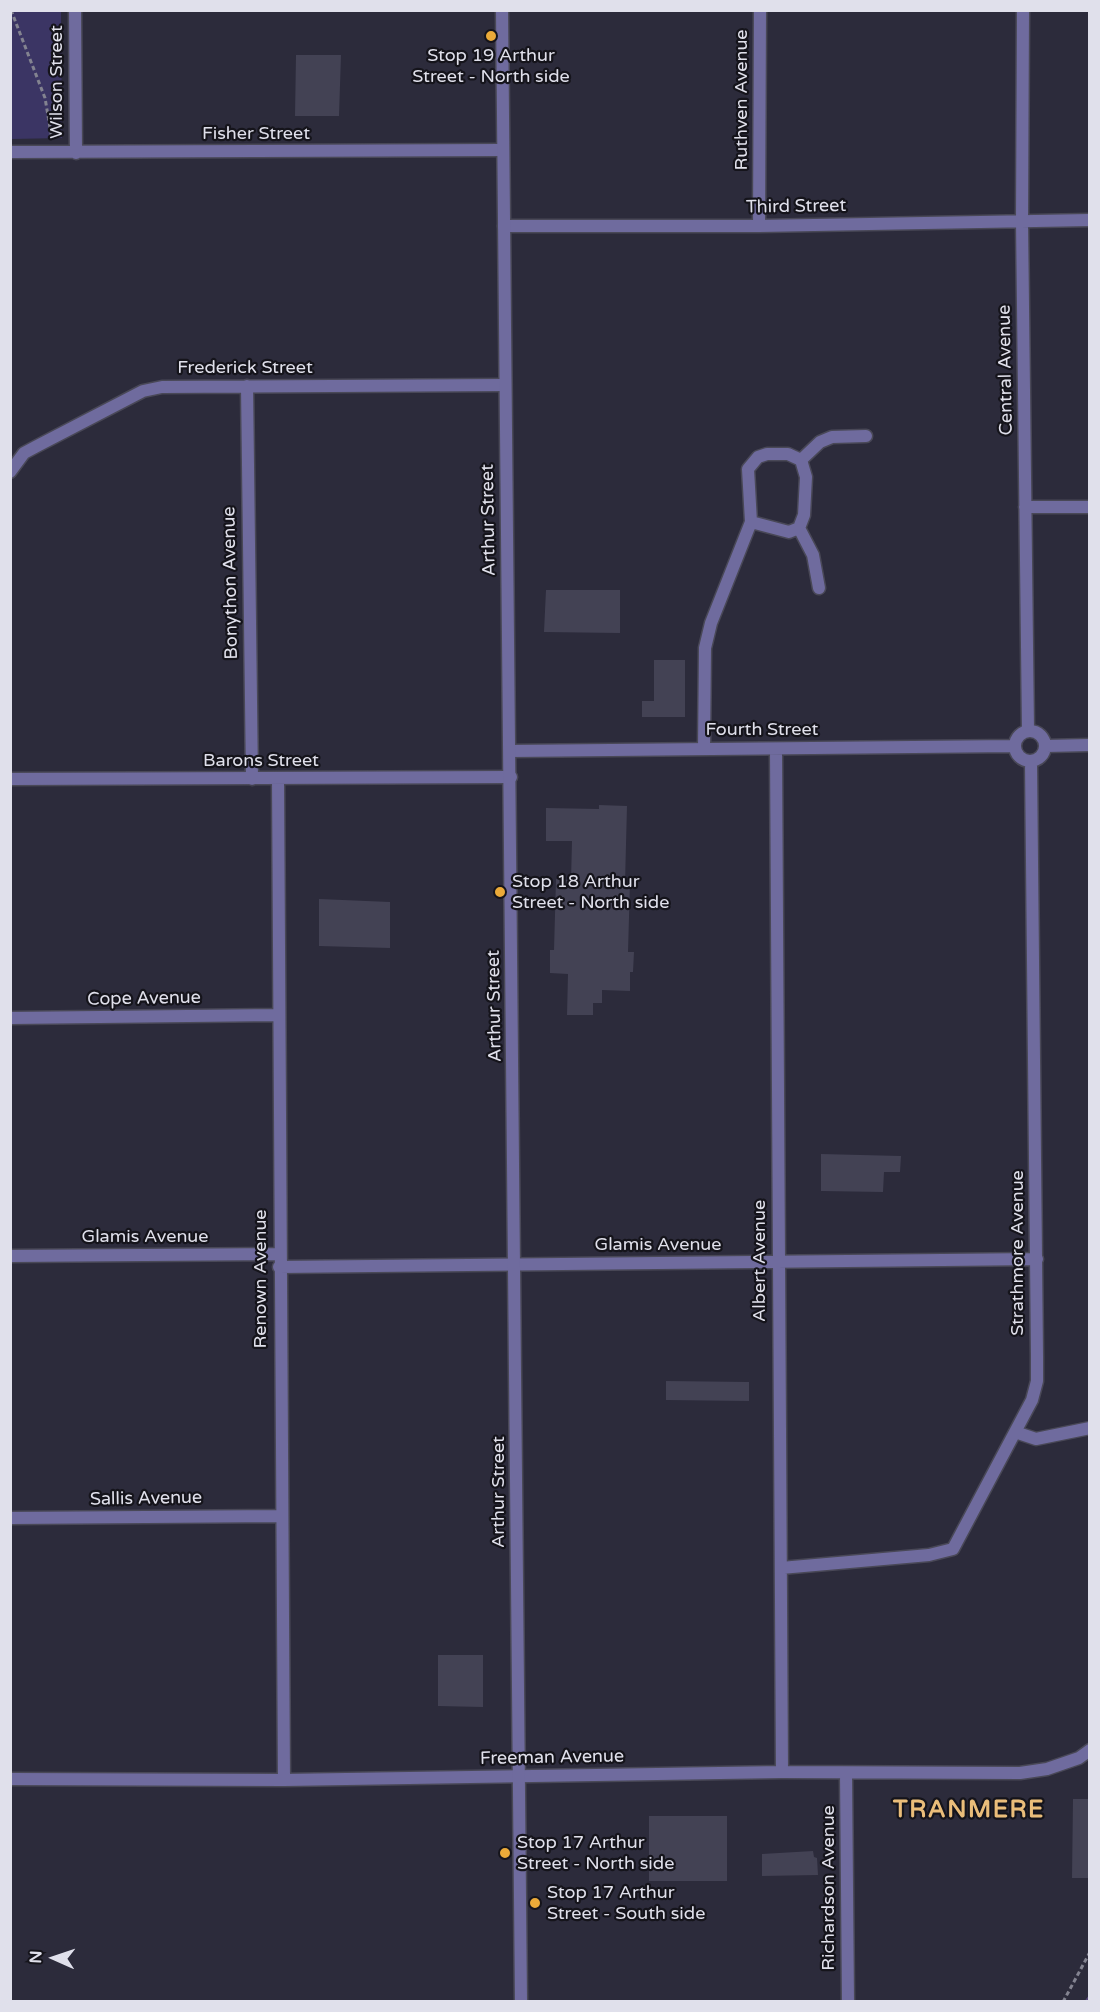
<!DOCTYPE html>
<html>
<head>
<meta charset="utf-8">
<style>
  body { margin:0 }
  #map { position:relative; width:1100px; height:2012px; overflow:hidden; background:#2c2b3b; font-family:"Varela Round",sans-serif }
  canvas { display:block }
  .frame { position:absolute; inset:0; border:12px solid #e0e0eb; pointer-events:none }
  .north { position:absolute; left:24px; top:1928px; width:60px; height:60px; -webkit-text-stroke:4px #15141b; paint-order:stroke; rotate:273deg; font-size:16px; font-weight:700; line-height:24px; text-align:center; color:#e0e0eb }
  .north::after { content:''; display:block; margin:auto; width:21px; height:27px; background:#e0e0eb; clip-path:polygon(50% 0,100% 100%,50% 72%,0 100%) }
</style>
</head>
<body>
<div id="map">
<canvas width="1100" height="2012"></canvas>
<div class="frame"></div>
<div class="north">N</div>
</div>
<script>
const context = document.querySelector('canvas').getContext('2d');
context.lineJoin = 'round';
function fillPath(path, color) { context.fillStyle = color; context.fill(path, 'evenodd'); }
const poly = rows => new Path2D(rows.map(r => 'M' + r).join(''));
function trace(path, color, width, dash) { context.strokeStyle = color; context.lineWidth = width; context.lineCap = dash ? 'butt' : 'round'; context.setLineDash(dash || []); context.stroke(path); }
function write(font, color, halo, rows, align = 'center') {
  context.font = font + ' "Varela Round",sans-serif'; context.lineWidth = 4.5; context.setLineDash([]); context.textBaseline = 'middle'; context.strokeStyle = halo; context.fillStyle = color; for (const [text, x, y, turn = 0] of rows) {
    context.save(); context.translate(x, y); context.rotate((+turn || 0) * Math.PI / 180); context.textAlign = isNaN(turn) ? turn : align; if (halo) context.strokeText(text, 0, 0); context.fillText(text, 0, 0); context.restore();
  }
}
const green = poly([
  [10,11,61,11,62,138,11,139]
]);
const stream = poly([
  [1087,2002,1090,1998]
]);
const building = poly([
  [296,55,341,55,339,116,295,116],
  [546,590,620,590,620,633,544,632],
  [654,660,685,660,685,717,642,717,642,701,654,701],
  [599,805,627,806,625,883,630,883,628,952,634,952,633,972,630,972,630,991,602,990,602,1003,593,1003,593,1015,567,1015,568,974,550,973,550,950,554,950,556,879,571,880,572,841,546,841,546,808,599,809],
  [319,899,390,902,390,948,319,946],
  [821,1154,901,1156,900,1172,884,1172,883,1192,821,1191],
  [666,1381,749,1382,749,1401,666,1400],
  [438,1655,483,1655,483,1707,438,1706],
  [1073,1799,1089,1799,1089,1878,1072,1878],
  [649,1816,727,1816,727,1881,649,1881],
  [813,1851,814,1857,817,1858,818,1875,762,1876,762,1854]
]);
const path = poly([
  [11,10,45,98,52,139],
  [1063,2002,1090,1952]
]);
const minor = poly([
  [75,10,76,153],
  [1023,10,1022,221,1028,730],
  [10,152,502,150],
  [504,226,759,226,1090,220],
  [759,226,760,10],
  [247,386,252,779],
  [801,460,820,442,832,437,866,436],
  [10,472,24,453,39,445,143,391,162,387,505,385],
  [1025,507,1090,507],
  [799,528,813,555,819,588],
  '1015 746a15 15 0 1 1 30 0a15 15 0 1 1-30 0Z',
  [1046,746,1090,745],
  [704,748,705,648,711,623,751,522,748,469,758,457,767,454,788,454,801,460,806,477,804,515,799,528,789,532,751,522],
  [776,749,782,1772],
  [510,751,1014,746],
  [10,779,511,777],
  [278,779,284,1780],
  [10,1018,277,1015],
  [10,1256,279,1254],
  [279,1267,1037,1259],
  [1015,1432,1036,1439,1090,1428],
  [10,1518,281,1516],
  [781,1568,929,1555,953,1549,1032,1400,1037,1381,1037,1356,1031,762],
  [846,1773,848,2002],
  [10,1779,284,1780,782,1772,1020,1773,1047,1769,1079,1758,1090,1750]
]);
const tertiary = poly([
  [502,10,521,2002]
]);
const markers = [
  [491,36,6,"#ebaa39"],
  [500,892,6,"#ebaa39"],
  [505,1853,6,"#ebaa39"],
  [535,1903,6,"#ebaa39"]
];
const poiNames = [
  ["Stop 19 Arthur",491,56,"center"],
  ["Street - North side",491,77,"center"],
  ["Stop 18 Arthur",512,882],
  ["Street - North side",512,903],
  ["Stop 17 Arthur",517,1843],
  ["Street - North side",517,1864],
  ["Stop 17 Arthur",547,1893],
  ["Street - South side",547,1914]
];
const streetNames = [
  ["Wilson Street",57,82,-90],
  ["Ruthven Avenue",742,100,-90],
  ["Fisher Street",256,134],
  ["Third Street",796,207,-1],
  ["Frederick Street",245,368],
  ["Central Avenue",1006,370,-91],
  ["Arthur Street",489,520,-91],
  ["Bonython Avenue",231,583,-91],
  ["Fourth Street",762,730],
  ["Barons Street",261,761],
  ["Cope Avenue",144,999,-1],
  ["Arthur Street",495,1006,-91],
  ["Glamis Avenue",145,1237],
  ["Glamis Avenue",658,1245],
  ["Strathmore Avenue",1018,1253,-90],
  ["Albert Avenue",760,1261,-90],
  ["Renown Avenue",261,1279,-90],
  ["Arthur Street",499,1492,-90],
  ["Sallis Avenue",146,1499,-1],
  ["Freeman Avenue",552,1758,-1],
  ["Richardson Avenue",829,1888,-90]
];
const districtNames = [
  ["TRANMERE",969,1811]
];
fillPath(green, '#3b3564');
trace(stream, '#554579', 5);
fillPath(building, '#434254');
trace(minor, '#494857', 15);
trace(tertiary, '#494857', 15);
trace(path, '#838390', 3, [4.5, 3]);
trace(minor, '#6f6b9e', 12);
trace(tertiary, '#6f6b9e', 12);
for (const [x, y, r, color] of markers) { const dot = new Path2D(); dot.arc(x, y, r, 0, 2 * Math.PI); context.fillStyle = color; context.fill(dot); trace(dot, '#15141b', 2); }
write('18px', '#e0e0eb', '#15141b', poiNames, 'left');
write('18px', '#e0e0eb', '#15141b', streetNames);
context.letterSpacing = '1.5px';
write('bold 24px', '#eabd7a', '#15141b', districtNames);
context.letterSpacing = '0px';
</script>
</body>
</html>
